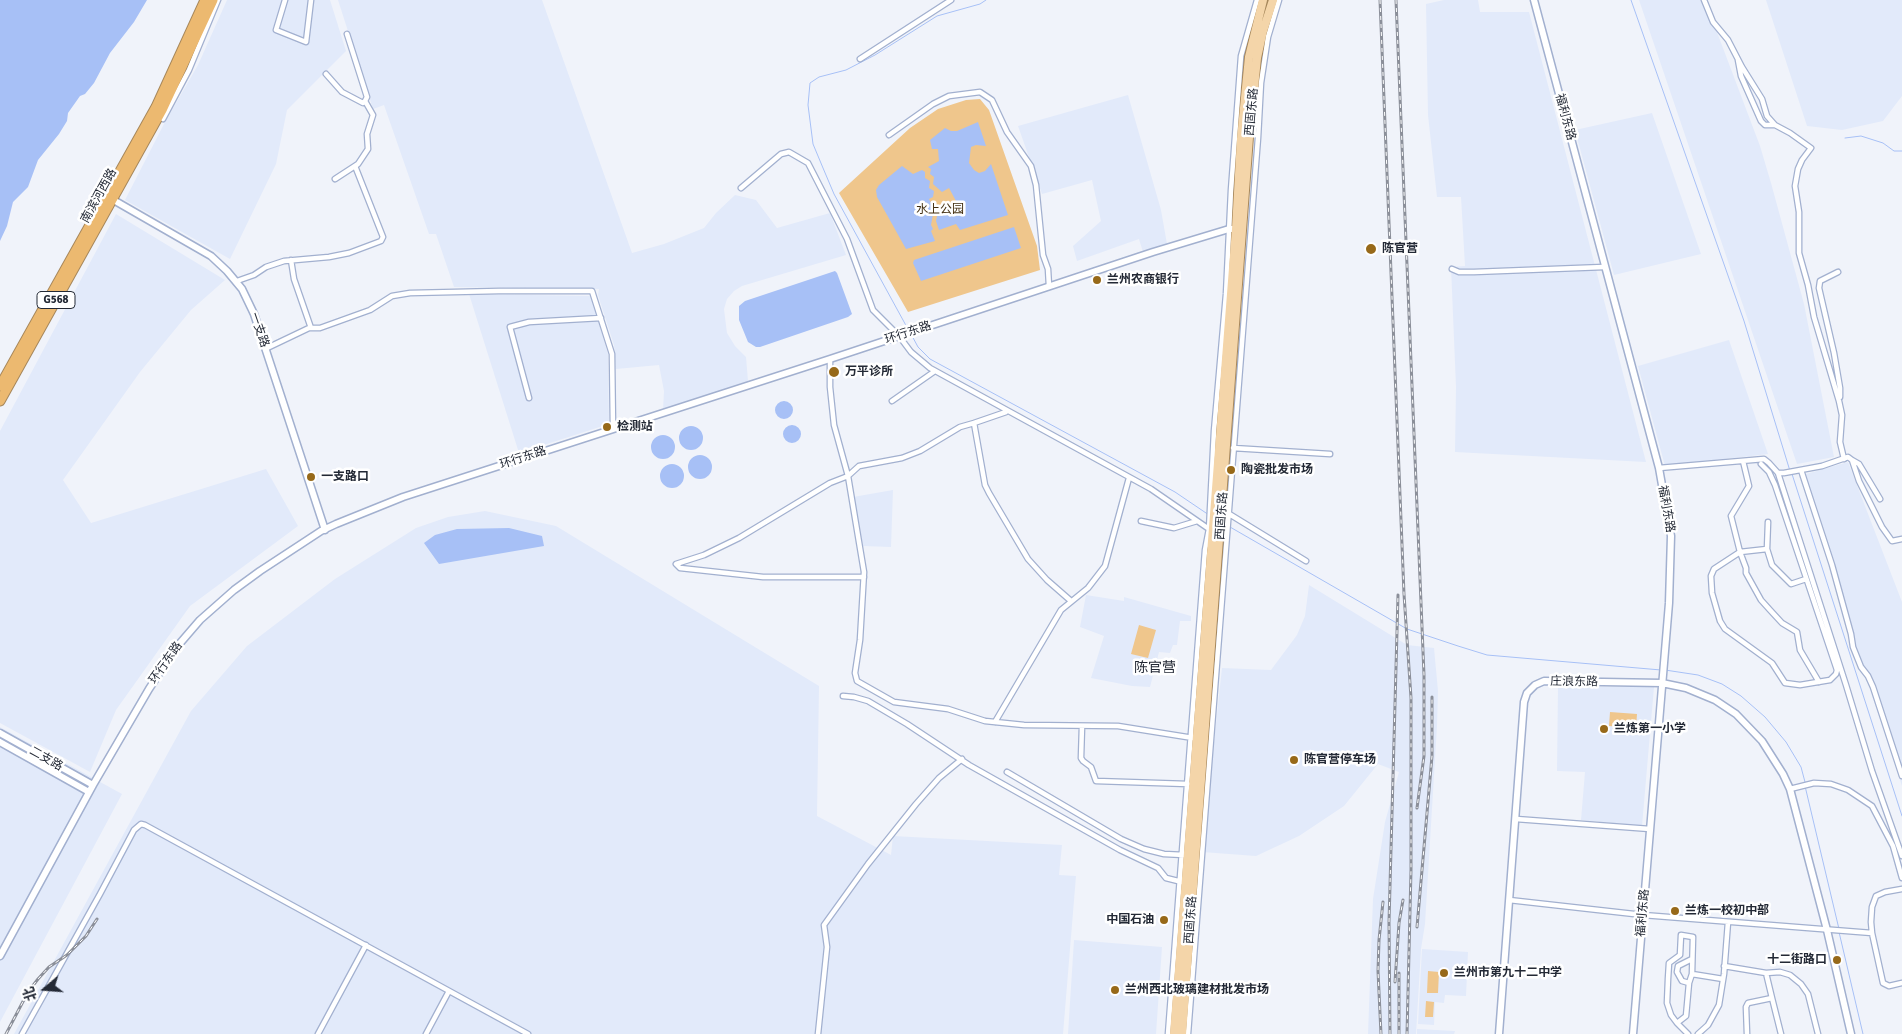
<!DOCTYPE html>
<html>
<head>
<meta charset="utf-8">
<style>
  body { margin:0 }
  #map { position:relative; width:1902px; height:1034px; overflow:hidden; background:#f0f3fa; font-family:Signika,"Noto Sans SC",sans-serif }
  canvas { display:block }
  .north { position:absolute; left:20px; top:964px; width:50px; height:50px; -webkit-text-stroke:4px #fff; paint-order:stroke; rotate:252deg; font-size:14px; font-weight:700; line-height:20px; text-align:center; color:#232935 }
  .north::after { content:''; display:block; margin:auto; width:18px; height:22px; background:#232935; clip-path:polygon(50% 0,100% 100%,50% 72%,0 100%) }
</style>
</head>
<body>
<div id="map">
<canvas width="1902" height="1034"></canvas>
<div class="north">北</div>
</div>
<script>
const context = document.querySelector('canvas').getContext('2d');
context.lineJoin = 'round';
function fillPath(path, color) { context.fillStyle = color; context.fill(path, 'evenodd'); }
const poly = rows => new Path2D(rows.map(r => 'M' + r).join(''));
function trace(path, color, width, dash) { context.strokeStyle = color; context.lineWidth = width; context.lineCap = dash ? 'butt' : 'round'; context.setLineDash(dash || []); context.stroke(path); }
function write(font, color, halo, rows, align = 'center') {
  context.font = font + ' Signika,"Noto Sans SC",sans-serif'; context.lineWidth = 5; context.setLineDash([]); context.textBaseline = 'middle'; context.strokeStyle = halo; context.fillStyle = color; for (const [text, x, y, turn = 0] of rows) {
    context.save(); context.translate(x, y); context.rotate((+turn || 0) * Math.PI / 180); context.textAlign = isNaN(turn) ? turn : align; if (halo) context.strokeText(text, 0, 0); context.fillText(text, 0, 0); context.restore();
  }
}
const built = poly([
  [227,0,330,0,346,51,287,110,276,164,230,259,125,200,165,122,198,65],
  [338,0,542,0,632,253,664,244,704,228,716,213,735,195,756,200,777,228,830,213,846,255,742,286,734,291,727,299,724,309,727,333,735,346,746,357,748,381,663,410,664,391,659,365,616,369,614,345,598,295,599,289,454,287,436,234,429,234,384,105,373,109],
  [1444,0,1478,0,1480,12,1529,12,1646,462,1455,452,1456,387,1451,267,1465,266,1461,197,1437,197,1428,115,1426,4],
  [1639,0,1700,0,1709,11,1760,146,1771,183,1804,304,1834,457,1797,464],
  [1766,0,1902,0,1902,96,1883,121,1842,130,1807,126],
  [1128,95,1161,210,1167,244,1143,252,1139,239,1077,261,1073,246,1101,221,1092,180,1042,194,1018,126],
  [1652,113,1701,254,1614,275,1575,130],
  [116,214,225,280,191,310,140,372,63,480,91,523,266,469,298,526,190,606,116,710,90,772,0,723,0,431],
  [469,294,591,296,608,354,609,424,519,453],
  [1729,340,1768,454,1665,466,1638,366],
  [1848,462,1902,602,1902,786,1799,476],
  [893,490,891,547,863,546,853,497],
  [485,511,556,526,819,686,817,816,891,855,893,836,1062,845,1059,875,1076,876,1063,1034,14,1034,191,711,247,646,335,579,416,528,448,517],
  [1309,585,1407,645,1434,648,1438,691,1437,726,1425,924,1421,949,1416,1034,1368,1034,1373,899,1385,822,1399,772,1378,764,1344,806,1299,836,1256,856,1202,852,1222,668,1271,670,1297,635,1305,616],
  [1086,595,1124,601,1124,597,1191,616,1191,621,1180,621,1177,645,1173,645,1170,653,1159,652,1150,687,1132,686,1091,678,1104,636,1080,627],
  [1558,687,1654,687,1642,826,1581,820,1585,772,1557,771],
  [0,727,122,794,0,1022],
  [1074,940,1162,947,1156,1034,1068,1034],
  [1422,949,1468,952,1466,996,1445,995,1444,1003,1435,1002,1434,1025,1418,1024],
  [1417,1029,1455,1031,1454,1034,1417,1034]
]);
const green = poly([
  [980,99,989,110,1037,246,1040,270,908,312,839,193,910,128,938,109,966,100],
  [1139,625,1156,630,1148,658,1131,654],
  [1610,712,1637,714,1636,728,1609,726],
  [1428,971,1439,972,1438,993,1427,993],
  [1426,1001,1434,1002,1433,1017,1425,1017]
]);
const water = poly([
  [0,0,147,0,134,22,110,53,94,83,85,94,80,96,68,113,67,121,59,134,38,160,28,187,13,202,7,226,0,241],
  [978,122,986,146,976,145,971,147,969,163,974,170,979,173,985,171,991,164,1008,215,960,230,956,224,939,230,936,221,938,211,956,201,949,188,942,192,933,184,934,177,930,174,931,169,928,167,939,161,938,149,932,149,930,140,945,128,951,131,957,131],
  [902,166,913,174,922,170,925,172,925,178,930,181,929,188,934,191,933,197,929,199,934,209,931,225,933,229,931,231,935,241,906,249,877,197,876,190,879,185],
  [1014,227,1021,248,921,281,913,263,914,260],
  [835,271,837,273,852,314,848,317,760,347,756,347,748,342,739,320,739,306,745,301],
  '775 410a9 9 0 1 1 18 0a9 9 0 1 1-18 0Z',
  '783 434a9 9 0 1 1 18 0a9 9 0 1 1-18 0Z',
  '679 438a12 12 0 1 1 24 0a12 12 0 1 1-24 0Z',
  '651 447a12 12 0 1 1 24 0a12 12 0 1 1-24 0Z',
  '688 467a12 12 0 1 1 24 0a12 12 0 1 1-24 0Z',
  '660 476a12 12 0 1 1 24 0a12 12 0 1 1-24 0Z',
  [509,528,542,536,544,546,439,564,424,543,435,535,457,529]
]);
const stream = poly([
  [1631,0,1744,321,1790,471],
  [1845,138,1861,136,1883,143,1894,151,1902,151],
  [909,331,834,194,823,168,813,144,808,105,810,83,819,77,846,70,875,55,937,16,980,4,986,0],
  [911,334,918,347,930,359,1175,492,1209,515],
  [1792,474,1902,816],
  [1230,527,1407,629,1458,646,1487,655,1661,670],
  [1665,670,1698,675,1722,684,1741,696,1765,717,1786,742,1801,767,1805,782],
  [1805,786,1839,929],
  [1839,932,1863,1034]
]);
const street = poly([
  [285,0,276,30,306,42,311,0],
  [1704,0,1713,22,1728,40,1742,67,1762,99,1767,116,1775,125],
  [860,59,951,0],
  [1738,60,1741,76,1761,121,1765,125,1775,125,1790,133,1811,148,1802,160,1798,169,1795,186,1799,212,1799,253,1808,285,1814,317,1839,401,1842,415,1840,442,1844,459],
  [326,74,342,92,363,103,365,101,367,97,347,34],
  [163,119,189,70,218,0],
  [889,135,933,104,949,96,980,92,992,100,1007,132,1031,166,1036,185,1043,255,1048,269,1049,286],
  [335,179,358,164,368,149,367,134,373,115,365,101],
  [741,188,781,154,789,152,808,163,847,239,873,310,899,336,911,352,930,368,1151,489,1209,529],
  [291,260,294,279,311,328],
  [1452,269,1459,272,1474,272,1604,267],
  [1838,272,1820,281,1819,288,1834,353,1840,388,1840,397],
  [237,281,254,275,266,267,284,261,329,257,349,253,381,241,383,237,355,166],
  [265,349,309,328,320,328,370,310,392,296,410,293,499,291,592,291,612,354,613,429],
  [830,359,830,387,834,425,848,476,864,572,860,640,855,673,857,681,894,702,948,709,985,721,1024,725,1118,726,1193,738],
  [529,398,510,327,529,322,601,318],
  [892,401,935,371],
  [974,423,1006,412],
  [1233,448,1330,454],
  [1852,460,1859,464,1880,499],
  [1743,461,1749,486,1731,516,1740,552,1746,568,1746,573,1761,600,1770,610,1782,623,1797,632,1800,650,1819,682],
  [1761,464,1769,472,1775,485,1837,670,1836,674,1830,680,1800,685,1785,683,1772,663,1725,629,1720,621,1712,593,1711,576,1714,569,1740,552,1767,549],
  [1659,468,1764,459,1769,463,1778,473,1784,473,1822,466,1848,457,1852,460,1859,481,1882,527,1892,541,1902,539],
  [1801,470,1832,565,1851,634,1853,647,1861,667,1868,676,1873,687,1902,776],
  [1778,473,1846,685,1872,771,1902,856],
  [1226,512,1306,561],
  [1141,521,1174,528,1197,521],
  [1768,522,1767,549,1772,565,1791,584,1806,579],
  [864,577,763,577,680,568,676,564,704,555,739,538,830,483,848,476,859,466,902,458,920,451,960,427,974,423,985,485,989,493,1028,559,1047,580,1071,601],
  [843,696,854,697,868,701,907,724,969,765,1120,850,1158,868,1166,878,1182,882],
  [995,722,1061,610,1088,588,1105,566,1129,478],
  [1082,726,1081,758,1083,761,1091,767,1096,781,1188,784],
  [1007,772,1121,839,1144,849,1164,854,1184,855],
  [1790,789,1814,783,1831,784,1848,790,1872,806,1893,846,1902,878],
  [1516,819,1650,829],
  [1902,889,1885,892,1876,896,1872,907,1871,922,1872,933,1883,983,1889,986,1902,983],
  [1509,900,1643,915,1872,933],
  [1724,966,1766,973,1772,998],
  [1766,973,1780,972,1790,975,1801,984,1808,994,1818,1034],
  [1689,983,1682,981,1677,972,1678,966,1692,959],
  [1677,1023,1671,1015,1667,1003,1668,979,1669,963,1680,955,1681,935,1693,937,1692,974],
  [22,1034,100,894,134,830,141,824,145,825,528,1034],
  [318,1034,366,945],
  [426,1034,449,991],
  [818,1034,827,947,824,925,868,864,916,804,939,778,962,759],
  [1168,1034,1205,550,1209,529,1214,431,1226,294,1231,190,1241,56,1257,0],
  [1188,1034,1258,138,1261,83,1268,37,1279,0],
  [1688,1034,1677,1023,1686,1016,1689,983,1692,974,1723,979],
  [1698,1034,1708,1025,1719,1005,1724,974,1728,922],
  [1747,1034,1746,1007,1748,1003,1772,998,1781,1034]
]);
const secondary = poly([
  [1534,0,1659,468,1671,536,1669,603,1633,1034],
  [110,198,211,256,227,271,242,289,254,314,325,530],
  [0,733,93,785],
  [0,742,89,792],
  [0,956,93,785,149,689,175,649,200,620,234,590,260,571,321,531,336,524,403,497,830,359,1153,252,1229,229,1239,229],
  [1499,1034,1524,702,1527,693,1535,685,1544,681,1662,683,1686,688,1715,700,1736,714,1762,741,1783,774,1790,789,1827,930,1851,1034]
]);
const primary = poly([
  [1174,1034,1236,229,1241,139,1249,57,1263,0],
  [1182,1034,1249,137,1257,58,1263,31,1273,0]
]);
const highway = poly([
  [0,386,156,107,205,0],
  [0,401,162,110,213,0]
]);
const rail = poly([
  [1380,0,1404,594,1411,698,1411,870,1407,1034],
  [1396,0,1424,675,1424,756,1417,808],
  [1417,927,1432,756,1432,697],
  [1395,982,1399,923,1403,900],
  [6,1034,28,992,38,979,49,967,67,955,86,936,97,919],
  [1381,1034,1378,971,1379,940,1383,902],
  [1390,1034,1389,922,1398,595],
  [1399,1034,1399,973]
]);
const markers = [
  [1371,249,6,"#976919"],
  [1097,280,5,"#976919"],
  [834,372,6,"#976919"],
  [607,427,5,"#976919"],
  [1231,470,5,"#976919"],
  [311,477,5,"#976919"],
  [1604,729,5,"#976919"],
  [1294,760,5,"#976919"],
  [1675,911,5,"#976919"],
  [1164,920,5,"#976919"],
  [1837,960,5,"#976919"],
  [1444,973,5,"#976919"],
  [1115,990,5,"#976919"]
];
const shields = [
  [56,300,38]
];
const shieldNames = [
  ["G568",56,300]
];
const streetNames = [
  ["西固东路",1252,112,-85],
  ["福利东路",1565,117,75],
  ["南滨河西路",99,196,-61],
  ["一支路",259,330,71],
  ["环行东路",908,333,-18],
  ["环行东路",523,458,-18],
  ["福利东路",1666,509,80],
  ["西固东路",1222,516,-86],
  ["环行东路",166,663,-55],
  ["庄浪东路",1574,682,1],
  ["二支路",46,759,29],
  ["福利东路",1643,913,-85],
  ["西固东路",1191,920,-86]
];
const parkNames = [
  ["水上公园",940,210]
];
const poiNames = [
  ["陈官营",1382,249],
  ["兰州农商银行",1107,280],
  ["万平诊所",845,372],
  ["检测站",617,427],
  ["陶瓷批发市场",1241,470],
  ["一支路口",321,477],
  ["兰炼第一小学",1614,729],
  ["陈官营停车场",1304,760],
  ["兰炼一校初中部",1685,911],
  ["中国石油",1154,920,"right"],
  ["十二街路口",1827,960,"right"],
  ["兰州市第九十二中学",1454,973],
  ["兰州西北玻璃建材批发市场",1125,990]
];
const neighbourhoodNames = [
  ["陈官营",1155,668]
];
fillPath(built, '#e2eafa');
fillPath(green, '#efc68c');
fillPath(water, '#a7c0f6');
trace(stream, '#a7c0f6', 1);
trace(street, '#a2b0cf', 7);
trace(secondary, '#a2b0cf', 9);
trace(primary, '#a6875b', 10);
trace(highway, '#a6875b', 11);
trace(street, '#fff', 4.5);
trace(secondary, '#fff', 6);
trace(primary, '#f4d5a9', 8);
trace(highway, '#ecb970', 9);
trace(rail, '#8b8f99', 3);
trace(rail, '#fff', 1, [4]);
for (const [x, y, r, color] of markers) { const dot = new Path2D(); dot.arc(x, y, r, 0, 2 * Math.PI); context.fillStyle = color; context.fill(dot); trace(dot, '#fff', 2); }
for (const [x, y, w] of shields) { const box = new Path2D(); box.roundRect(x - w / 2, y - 8.5, w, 17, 4); context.fillStyle = '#fff'; context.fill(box); trace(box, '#232935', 1); }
write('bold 11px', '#232935', null, shieldNames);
write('12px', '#232935', '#fff', streetNames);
write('12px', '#422f10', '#fff', parkNames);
write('bold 12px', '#232935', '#fff', poiNames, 'left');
write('14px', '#232935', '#fff', neighbourhoodNames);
</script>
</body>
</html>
